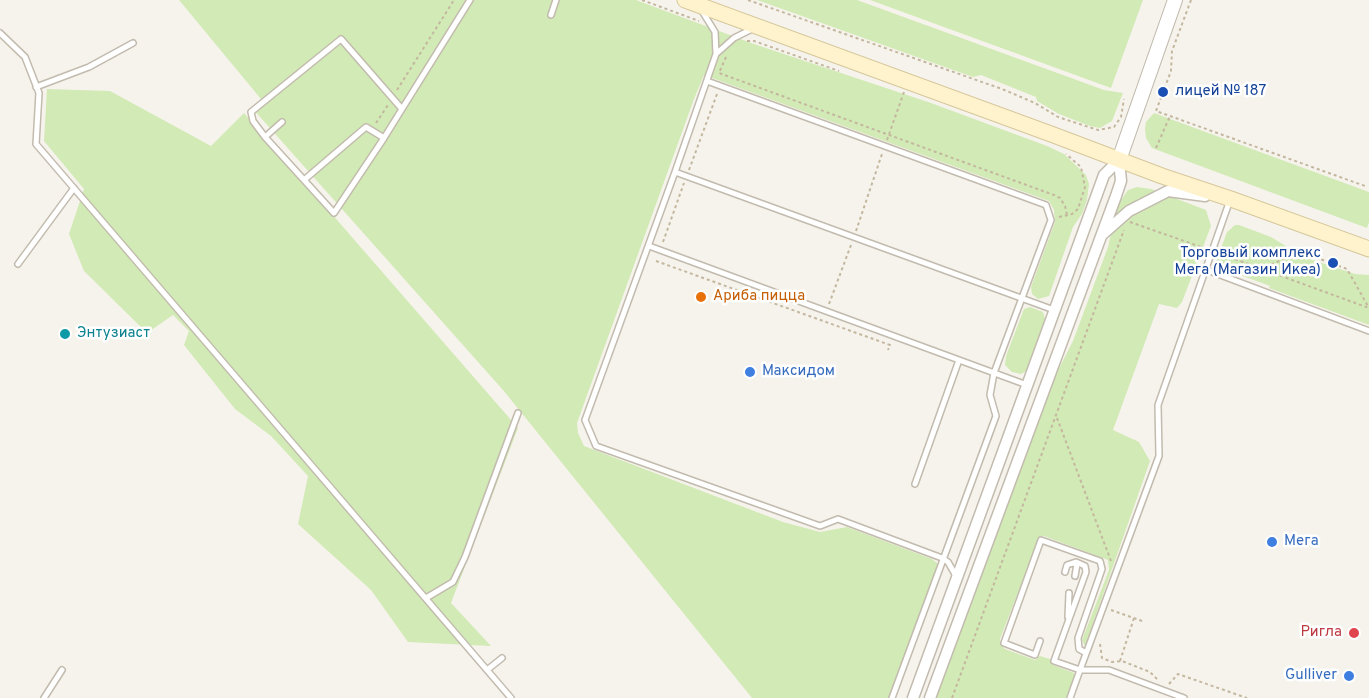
<!DOCTYPE html>
<html>
<head>
<meta charset="utf-8">
<style>
  body { margin:0 }
  canvas { display:block; background:#f6f3ec }
</style>
</head>
<body>
<canvas width="1369" height="698"></canvas>
<script>
const context = document.querySelector('canvas').getContext('2d');
context.lineJoin = 'round';
function fillPath(path, color) { context.fillStyle = color; context.fill(path, 'evenodd'); }
const poly = rows => new Path2D(rows.map(r => 'M' + r).join(''));
function trace(path, color, width, dash) { context.strokeStyle = color; context.lineWidth = width; context.lineCap = dash ? 'butt' : 'round'; context.setLineDash(dash || []); context.stroke(path); }
function write(font, color, halo, rows, align = 'center') {
  context.font = font + ' Overpass,sans-serif'; context.lineWidth = 5; context.setLineDash([]); context.textBaseline = 'middle'; context.strokeStyle = halo; context.fillStyle = color; for (const [text, x, y, turn = 0] of rows) {
    context.save(); context.translate(x, y); context.rotate((+turn || 0) * Math.PI / 180); context.textAlign = isNaN(turn) ? turn : align; if (halo) context.strokeText(text, 0, 0); context.fillText(text, 0, 0); context.restore();
  }
}
const green = poly([
  [179,0,636,0,754,44,931,103,1047,146,1064,154,1086,175,1089,184,1087,200,1082,214,1073,227,1049,296,1038,299,1032,294,1031,287,1055,222,1054,210,1049,201,704,75,694,99,577,423,578,433,584,446,783,522,820,532,847,527,932,559,938,564,889,698,752,698,503,390,253,109,261,99],
  [757,0,857,0,1104,90,1123,93,1112,121,1100,128,1090,126,1059,114,1037,101,1036,97,981,75,973,77],
  [870,0,1143,0,1111,88],
  [47,89,110,91,211,146,244,113,518,428,451,603,491,646,408,642,371,590,298,524,308,476,271,436,235,409,184,345,189,331,173,315,147,333,84,271,69,234,84,189,44,141],
  [1154,113,1369,192,1369,222,1367,228,1152,148,1146,138,1145,129,1146,122],
  [1137,187,1151,189,1206,210,1211,226,1182,302,1177,308,1159,304,1113,430,1139,442,1150,461,1085,646,1082,640,1109,570,1108,560,1044,536,1041,536,1038,541,1000,639,1001,645,1005,649,1035,660,1040,656,1050,659,1053,665,1074,673,1074,678,1066,698,936,698,1050,386,1073,341,1108,247,1117,206,1128,190],
  [1235,225,1239,225,1271,237,1304,257,1355,274,1369,275,1369,325,1269,288,1270,286,1221,268,1216,262,1227,232],
  [1030,307,1043,312,1045,319,1026,371,1021,374,1012,372,1005,365,1006,356,1024,309]
]);
const path = poly([
  [642,0,699,21],
  [748,0,1002,89,1035,103,1058,117,1098,130,1114,127,1121,117,1124,99],
  [1191,0,1172,51,1171,71,1156,111,1365,186],
  [747,41,754,41,839,71],
  [726,57,719,73,1054,195,1060,198,1065,206,1067,215],
  [397,90,454,0],
  [376,123,388,105],
  [887,140,904,92],
  [1156,148,1170,116],
  [689,170,717,94],
  [1059,217,1072,214,1078,209,1085,187,1081,167,1066,154],
  [1130,222,1204,248],
  [856,231,882,154],
  [663,242,684,183],
  [1218,253,1369,308],
  [656,261,890,345,888,350],
  [1260,269,1301,252,1347,269,1369,308],
  [829,304,851,245],
  [1057,418,1111,561],
  [1111,610,1145,622],
  [1100,644,1102,658,1112,662,1122,661,1150,672,1158,680],
  [1120,661,1134,618],
  [1169,684,1178,674,1247,698],
  [952,698,1124,230]
]);
const service = poly([
  [702,11,715,32,716,54,675,172,585,420,596,446,820,526,838,519,942,558,948,562,956,576],
  [551,15,556,0],
  [0,33,25,57,39,93,36,144,511,698],
  [716,54,734,38,754,28],
  [707,81,1046,205,1051,220,994,373,990,395,996,416,892,698],
  [36,87,89,67,133,43],
  [402,109,341,39,251,112,253,121,265,137,334,213,384,138,402,109,470,0],
  [265,137,282,122],
  [675,172,1054,310],
  [304,180,366,127,384,138],
  [649,246,1027,385],
  [18,264,74,188],
  [1207,270,1369,331],
  [915,484,959,360],
  [1073,563,1077,564,1075,576],
  [1065,572,1067,565,1076,562,1085,566,1086,572,1054,661,1080,670,1159,456,1158,405,1230,200],
  [426,598,453,582,465,557,518,413],
  [1068,617,1069,593],
  [1040,641,1035,655,1004,643,1041,540,1100,561,1102,569,1078,638,1079,649,1086,653],
  [487,670,502,658],
  [44,698,62,670],
  [1070,698,1080,670,1109,670,1184,698]
]);
const minor = poly([
  [1103,234,1129,211,1168,191,1205,196],
  [913,698,1104,175,1119,160],
  [930,698,1116,196,1121,181,1119,160]
]);
const tertiary = poly([
  [1119,160,1175,0]
]);
const secondary = poly([
  [685,0,1051,134,1162,176,1231,199,1369,249]
]);
const markers = [
  [1163,92,6,"#1a4fb4"],
  [1333,263,6,"#1a4fb4"],
  [701,297,6,"#e8710a"],
  [65,334,6,"#0f9aa8"],
  [750,372,6,"#3f7fe0"],
  [1272,542,6,"#3f7fe0"],
  [1354,633,6,"#e0444e"],
  [1349,676,6,"#3f7fe0"]
];
const transitNames = [
  ["лицей № 187",1175,92],
  ["Торговый комплекс",1321,254,"right"],
  ["Мега (Магазин Икеа)",1321,271,"right"]
];
const foodNames = [
  ["Ариба пицца",713,297]
];
const cultureNames = [
  ["Энтузиаст",77,334]
];
const shopNames = [
  ["Максидом",762,372],
  ["Мега",1284,542],
  ["Gulliver",1337,676,"right"]
];
const healthNames = [
  ["Ригла",1342,633]
];
fillPath(green, '#d2eab5');
trace(service, '#c2bbae', 8);
trace(minor, '#c2bbae', 13);
trace(tertiary, '#c2bbae', 16);
trace(secondary, '#d6c79b', 17);
trace(path, '#c4b79f', 2, [3, 3]);
trace(service, '#fff', 5);
trace(minor, '#fff', 10);
trace(tertiary, '#fff', 14);
trace(secondary, '#fff3cd', 15);
for (const [x, y, r, color] of markers) { const dot = new Path2D(); dot.arc(x, y, r, 0, 2 * Math.PI); context.fillStyle = color; context.fill(dot); trace(dot, '#fff', 2); }
write('15px', '#164399', '#fff', transitNames, 'left');
write('15px', '#c56008', '#fff', foodNames, 'left');
write('15px', '#0d838f', '#fff', cultureNames, 'left');
write('15px', '#366cbe', '#fff', shopNames, 'left');
write('15px', '#be3a42', '#fff', healthNames, 'right');
</script>
</body>
</html>
